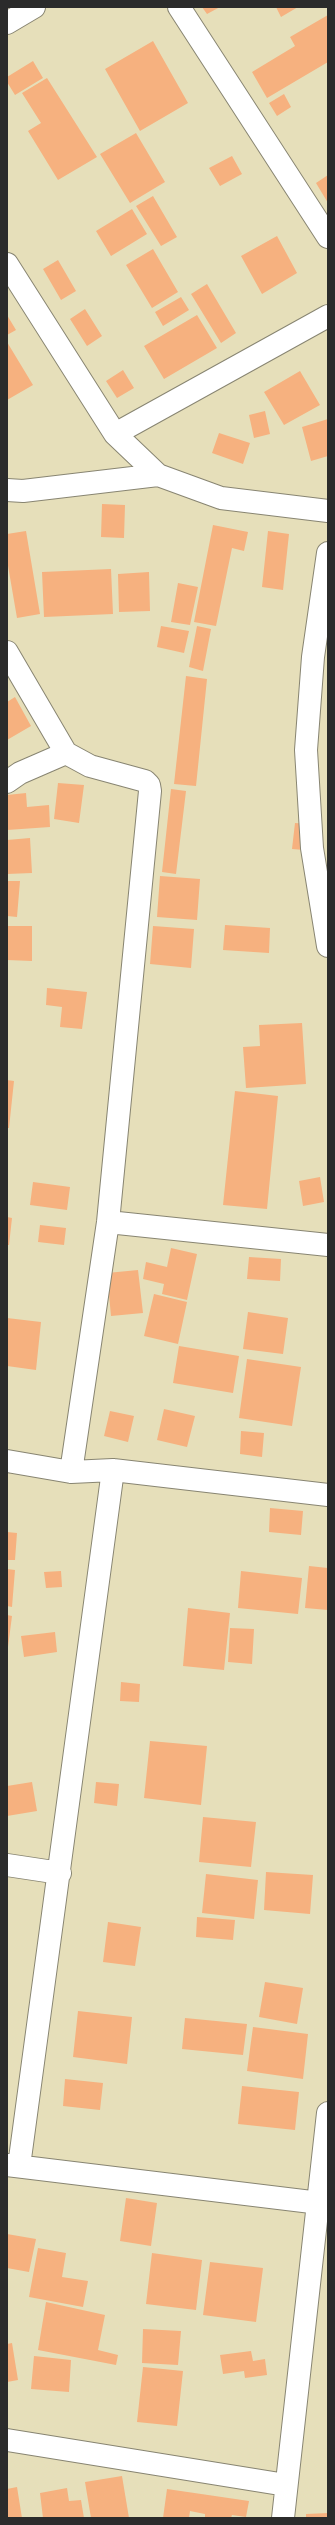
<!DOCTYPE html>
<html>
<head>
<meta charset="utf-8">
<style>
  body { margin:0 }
  #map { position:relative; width:335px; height:2525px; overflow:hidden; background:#e6dfba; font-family:"IM FELL Double Pica",serif }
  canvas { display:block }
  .frame { position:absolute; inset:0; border:8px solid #2b2b2b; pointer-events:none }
</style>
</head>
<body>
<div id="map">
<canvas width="335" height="2525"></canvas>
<div class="frame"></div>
</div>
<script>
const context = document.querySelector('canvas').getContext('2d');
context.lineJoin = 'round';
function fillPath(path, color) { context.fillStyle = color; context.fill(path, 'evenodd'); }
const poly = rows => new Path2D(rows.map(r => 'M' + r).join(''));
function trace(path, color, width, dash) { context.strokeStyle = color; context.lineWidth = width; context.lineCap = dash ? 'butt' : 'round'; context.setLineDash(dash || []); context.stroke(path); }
const building = poly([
  [202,7,220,7,207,14],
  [276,7,298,7,281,17],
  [328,15,328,62,267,98,252,72,295,46,290,37],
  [153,41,188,103,140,131,105,69],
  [33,61,43,78,15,95,7,82,7,77],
  [47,78,97,157,58,180,28,131,41,123,22,93],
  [284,94,291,107,277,116,269,103],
  [136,133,165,182,130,203,100,154],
  [232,156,242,174,220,186,209,168],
  [328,175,328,203,316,183],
  [153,196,177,237,161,246,136,206],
  [132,209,147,234,111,256,96,231],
  [277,236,297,273,262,294,241,256],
  [153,249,178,292,152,308,126,265],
  [58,260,76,291,61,300,43,269],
  [207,284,236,333,221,343,191,294],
  [181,297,189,310,163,326,155,312],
  [85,309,102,336,87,346,70,319],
  [7,315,16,330,7,335],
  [197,315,217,348,164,379,144,346],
  [7,342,33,385,7,400],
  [123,370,134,388,117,398,106,381],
  [300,371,320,405,284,425,264,392],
  [265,411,270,434,254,438,249,415],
  [328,419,328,456,311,461,302,427],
  [219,433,250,443,243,464,212,453],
  [102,504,125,505,124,538,101,537],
  [213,525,248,532,244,551,232,548,216,626,194,622],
  [26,531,40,614,17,618,7,560,7,534],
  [268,531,289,534,283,590,262,587],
  [111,569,113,614,44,617,42,572],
  [149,572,150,611,119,612,118,574],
  [178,583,198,587,190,625,171,622],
  [161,626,189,631,184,653,157,647],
  [197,626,211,629,203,671,189,667],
  [186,676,207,679,196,786,174,784],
  [15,697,31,726,7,740,7,702],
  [58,783,84,785,79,823,54,819],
  [171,789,186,791,176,874,162,872],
  [26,793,27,807,49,805,50,827,7,830,7,795],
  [295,823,308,824,304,850,292,849],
  [30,838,32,873,7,874,7,840],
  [160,876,200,879,197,920,157,917],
  [7,881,20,881,17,917,7,916],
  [225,925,270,928,269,953,223,950],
  [8,926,32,926,32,961,7,960],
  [153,926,194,929,191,968,150,964],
  [47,988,87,992,82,1029,60,1027,62,1007,46,1005],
  [302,1023,306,1084,246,1088,243,1047,260,1046,259,1025],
  [7,1080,14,1081,9,1128,7,1128],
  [235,1091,278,1096,267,1209,223,1205],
  [320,1177,324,1202,303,1206,299,1181],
  [33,1182,70,1187,67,1210,30,1205],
  [7,1217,12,1218,9,1245,7,1245],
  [40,1225,66,1228,64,1245,38,1242],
  [171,1248,197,1254,187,1300,162,1294,164,1284,143,1279,146,1262,167,1267],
  [249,1257,281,1259,280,1281,247,1279],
  [138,1270,143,1313,111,1316,107,1273],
  [154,1294,187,1302,178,1344,144,1336],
  [248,1312,288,1318,283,1354,243,1349],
  [7,1318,41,1322,36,1370,7,1366],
  [179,1346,239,1356,233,1393,173,1383],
  [247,1359,301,1367,292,1426,239,1418],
  [164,1409,195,1416,187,1447,157,1440],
  [110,1411,134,1416,128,1442,104,1436],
  [241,1431,264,1433,262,1457,240,1454],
  [270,1508,303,1511,301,1535,269,1532],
  [7,1532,17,1533,15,1560,7,1560],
  [309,1566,328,1568,328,1610,305,1608],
  [7,1569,15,1570,12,1607,7,1606],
  [61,1571,62,1587,46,1588,44,1572],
  [241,1571,302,1578,298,1614,238,1608],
  [188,1608,230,1613,224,1670,183,1666],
  [7,1615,12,1616,8,1647,7,1647],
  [230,1628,254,1629,252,1664,228,1662],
  [55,1632,57,1652,24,1657,21,1636],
  [121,1682,140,1684,139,1702,120,1701],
  [150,1741,207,1746,201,1805,144,1798],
  [32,1782,37,1811,7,1816,7,1786],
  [96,1782,119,1784,117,1806,94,1803],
  [203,1817,256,1822,251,1867,199,1862],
  [266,1872,313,1875,310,1914,264,1910],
  [206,1874,258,1880,254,1919,202,1913],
  [197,1917,235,1920,233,1940,196,1937],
  [108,1922,141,1927,135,1966,103,1962],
  [265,1982,303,1988,297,2024,259,2017],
  [78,2011,132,2017,127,2064,73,2057],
  [185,2018,247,2024,243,2055,182,2049],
  [253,2027,308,2034,303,2079,247,2071],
  [65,2079,103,2083,100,2110,63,2106],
  [242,2086,299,2092,295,2130,238,2124],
  [126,2198,157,2203,151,2246,120,2241],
  [7,2234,36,2239,29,2272,7,2268],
  [38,2248,66,2253,62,2277,88,2281,83,2307,29,2297],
  [152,2253,202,2260,196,2310,146,2304],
  [210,2262,263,2268,256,2322,203,2315],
  [46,2302,105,2315,98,2350,118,2355,116,2365,38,2350],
  [143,2329,181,2331,178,2365,142,2363],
  [12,2343,18,2380,7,2382,7,2344],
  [251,2351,253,2361,265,2359,267,2375,245,2378,244,2371,223,2374,220,2355],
  [34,2356,71,2360,69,2392,31,2389],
  [143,2367,183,2371,177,2426,137,2422],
  [122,2476,129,2518,91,2518,85,2482],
  [17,2487,22,2518,7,2518,7,2489],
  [67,2488,69,2501,81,2500,84,2518,43,2518,40,2493],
  [167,2489,249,2501,246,2517,232,2515,231,2518,205,2518,205,2514,190,2511,189,2518,163,2518],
  [328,2513,328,2518,306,2518,306,2514]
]);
const minor = poly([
  [179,7,328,237],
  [7,23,34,7],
  [7,264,115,434,158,475,221,498,328,511],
  [115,434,328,316],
  [7,490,23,491,158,475],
  [328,553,313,657,306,750,312,848,328,946],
  [7,652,66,753,90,766,145,781,149,785,150,791,108,1222,71,1472],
  [7,782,20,773,66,753],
  [108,1222,328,1245],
  [7,1461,71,1472,113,1470,328,1495],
  [7,1865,60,1873],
  [7,2165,328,2204],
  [19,2166,113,1470],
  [7,2440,286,2485],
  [283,2518,328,2113]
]);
fillPath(building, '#f6b17f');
trace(minor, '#888572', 24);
trace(minor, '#fff', 22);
</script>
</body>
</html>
